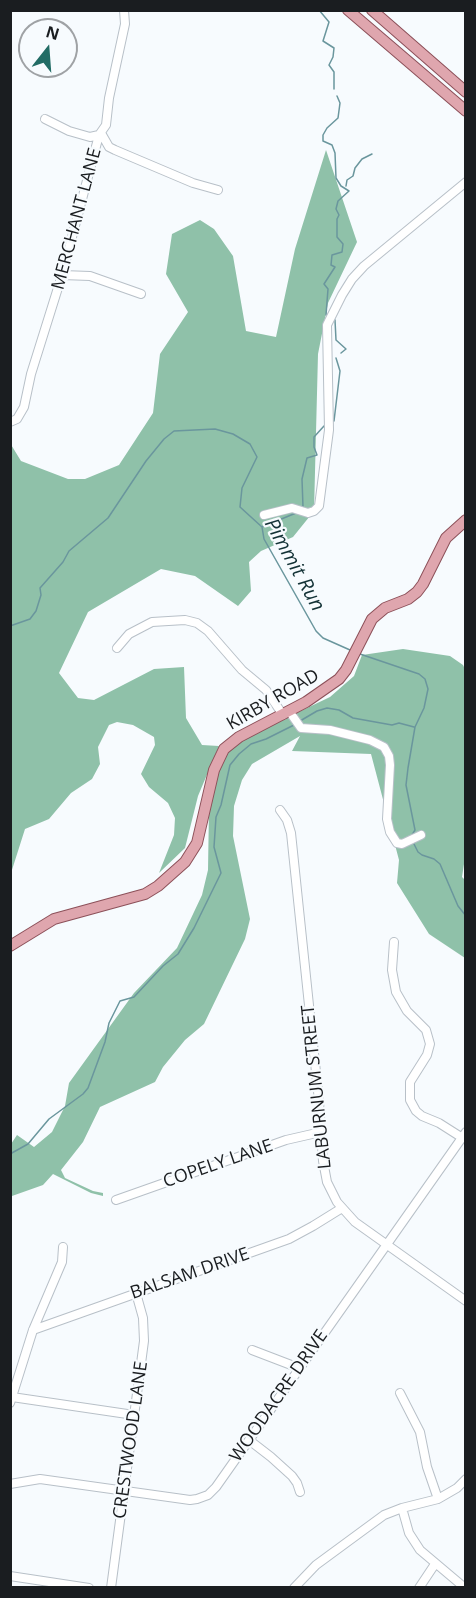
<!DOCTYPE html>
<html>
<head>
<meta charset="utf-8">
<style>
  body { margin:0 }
  #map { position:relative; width:476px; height:1598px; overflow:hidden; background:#f7fbfe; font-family:"Open Sans",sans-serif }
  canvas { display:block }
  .frame { position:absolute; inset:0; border:12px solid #1a1d20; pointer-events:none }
  .north { position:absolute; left:18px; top:18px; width:60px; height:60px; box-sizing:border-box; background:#f7fbfe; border:2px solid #9fa2a5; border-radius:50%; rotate:17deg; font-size:16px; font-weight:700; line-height:24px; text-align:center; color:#1a1d20 }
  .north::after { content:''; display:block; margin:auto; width:21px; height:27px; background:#226c65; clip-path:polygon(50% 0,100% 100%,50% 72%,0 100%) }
</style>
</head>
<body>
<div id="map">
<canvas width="476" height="1598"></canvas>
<div class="frame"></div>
<div class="north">N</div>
</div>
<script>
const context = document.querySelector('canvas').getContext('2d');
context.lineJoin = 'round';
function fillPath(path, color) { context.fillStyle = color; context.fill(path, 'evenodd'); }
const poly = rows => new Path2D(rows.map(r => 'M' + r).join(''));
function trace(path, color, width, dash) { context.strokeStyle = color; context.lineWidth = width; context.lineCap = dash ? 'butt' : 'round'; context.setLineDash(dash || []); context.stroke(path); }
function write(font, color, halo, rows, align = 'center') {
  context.font = font + ' "Open Sans",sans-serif'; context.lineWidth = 4.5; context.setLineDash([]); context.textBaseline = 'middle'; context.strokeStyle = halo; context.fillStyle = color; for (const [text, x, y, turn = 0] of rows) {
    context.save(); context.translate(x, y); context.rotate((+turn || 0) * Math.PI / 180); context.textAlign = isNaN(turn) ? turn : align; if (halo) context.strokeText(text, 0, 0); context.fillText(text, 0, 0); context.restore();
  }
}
const forest = poly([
  [326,150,357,242,328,303,318,354,314,511,293,537,261,551,249,562,251,591,238,606,195,576,161,569,88,612,59,673,78,698,94,700,154,669,184,667,186,718,202,745,219,746,198,796,185,848,159,873,174,835,175,818,168,803,149,787,141,774,155,745,154,737,133,725,117,722,109,725,98,747,100,764,92,779,71,793,49,819,25,829,11,873,10,443,21,461,68,479,85,479,119,465,153,413,160,354,188,312,166,274,172,234,200,220,214,229,233,256,246,331,276,337,295,249],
  [403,649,450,656,463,665,466,671,466,851,462,877,466,881,465,958,429,934,397,883,399,860,371,754,292,751,300,736,252,764,242,780,234,806,233,836,250,919,245,939,204,1024,185,1040,163,1067,155,1082,100,1107,83,1142,61,1170,65,1178,93,1191,103,1193,103,1196,91,1193,53,1174,43,1185,12,1196,11,1199,11,1144,17,1135,34,1147,52,1132,65,1106,69,1083,134,993,177,948,202,895,208,870,209,809,221,757,242,739,330,697,354,676,362,655]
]);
const stream = poly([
  [319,10,329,22,323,41,334,48,333,57,329,65,334,72,334,89],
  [346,186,347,180,353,176,355,168,362,159,372,154],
  [326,315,328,289,324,284,335,267,331,265,332,255,342,252,343,244,337,237,337,219,339,215,336,209,338,201,349,191,341,186,336,178,335,153,332,145,323,141,323,135,327,128,338,118,340,103,337,96],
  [332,319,335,320,336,340,346,349,341,353],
  [334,421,340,371,336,358],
  [303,507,302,479,307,458,317,455,314,447,314,437,324,426],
  [262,527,296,513],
  [10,626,30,619,36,611,41,595,40,588,63,562,69,551,108,518,146,461,164,439,174,431,215,429,233,434,250,444,257,457,242,488,240,507,262,527,264,539,316,631,323,638,350,650],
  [360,654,419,674,425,679,428,689,424,708,415,727,408,768,406,785,415,830,412,835],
  [300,721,317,711,327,708,339,710,353,718,392,725,399,723,414,727],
  [413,842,418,852,422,855,434,859,440,864,458,906,466,916],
  [10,1154,28,1144,49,1119,83,1094,88,1088,105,1042,109,1023,120,1001,134,997,163,966,178,954,194,928,221,873,214,847,216,817,221,805,230,765,239,754,251,744,266,739,294,725]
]);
const minor = poly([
  [45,119,69,131,90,137,99,135],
  [101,133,109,147,115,150,193,183,218,190],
  [62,275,90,276,141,294],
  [10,422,17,419,24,407,31,374,62,275,99,135,106,125,109,98,125,24,124,10],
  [264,515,292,508,308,513,314,511,319,506,329,430,327,325,342,295,352,279,364,266,466,182],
  [117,648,129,634,152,622,185,620,197,623,208,631,242,670,266,690,283,715],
  [289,711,301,728,330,730,370,740,384,747,389,756,390,765,387,819,390,832,397,843,402,844,421,835],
  [280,810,287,820,291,833,319,1101,323,1161,327,1182,337,1202,355,1222,466,1301],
  [394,942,392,970,396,992,407,1011,426,1030,430,1044,427,1055,410,1082,410,1100,416,1111,422,1116,439,1123,461,1137],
  [116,1200,286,1140,321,1132],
  [33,1330,289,1239,313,1226,342,1208],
  [252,1350,299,1368],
  [400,1393,420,1432,427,1467,438,1499],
  [12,1397,134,1415],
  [10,1403,33,1330,62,1262,63,1247],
  [249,1440,271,1457,292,1476,297,1483,300,1492],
  [10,1484,40,1479,190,1500,197,1499,208,1495,216,1487,466,1132],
  [402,1508,409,1533,420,1550,465,1588],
  [10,1576,89,1588],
  [111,1588,144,1341,143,1318,136,1293],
  [294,1588,316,1565,384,1515,402,1508,438,1499,457,1488,466,1479],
  [419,1588,435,1564]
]);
const major = poly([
  [348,10,466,111],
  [372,10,466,92],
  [10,946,54,919,145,894,158,886,185,862,197,843,214,770,224,749,239,737,306,702,339,679,346,670,372,619,385,608,408,599,417,592,423,584,446,538,466,520]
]);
const streetNames = [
  ["MERCHANT LANE",77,219,-75],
  ["KIRBY ROAD",273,700,-30],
  ["LABURNUM STREET",317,1087,-96],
  ["COPELY LANE",218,1164,-19],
  ["BALSAM DRIVE",190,1274,-19],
  ["WOODACRE DRIVE",279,1396,-55],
  ["CRESTWOOD LANE",131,1440,-82]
];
const waterNames = [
  ["Pimmit Run",294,565,61]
];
fillPath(forest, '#8fc1a9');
trace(stream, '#6a969d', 1.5);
trace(minor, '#b8c0c8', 10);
trace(major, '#8c5059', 12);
trace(minor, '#fff', 8);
trace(major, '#dfa6ae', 10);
write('18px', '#1a1d20', '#f7fbfe', streetNames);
write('italic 20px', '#133236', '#f7fbfe', waterNames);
</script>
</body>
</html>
